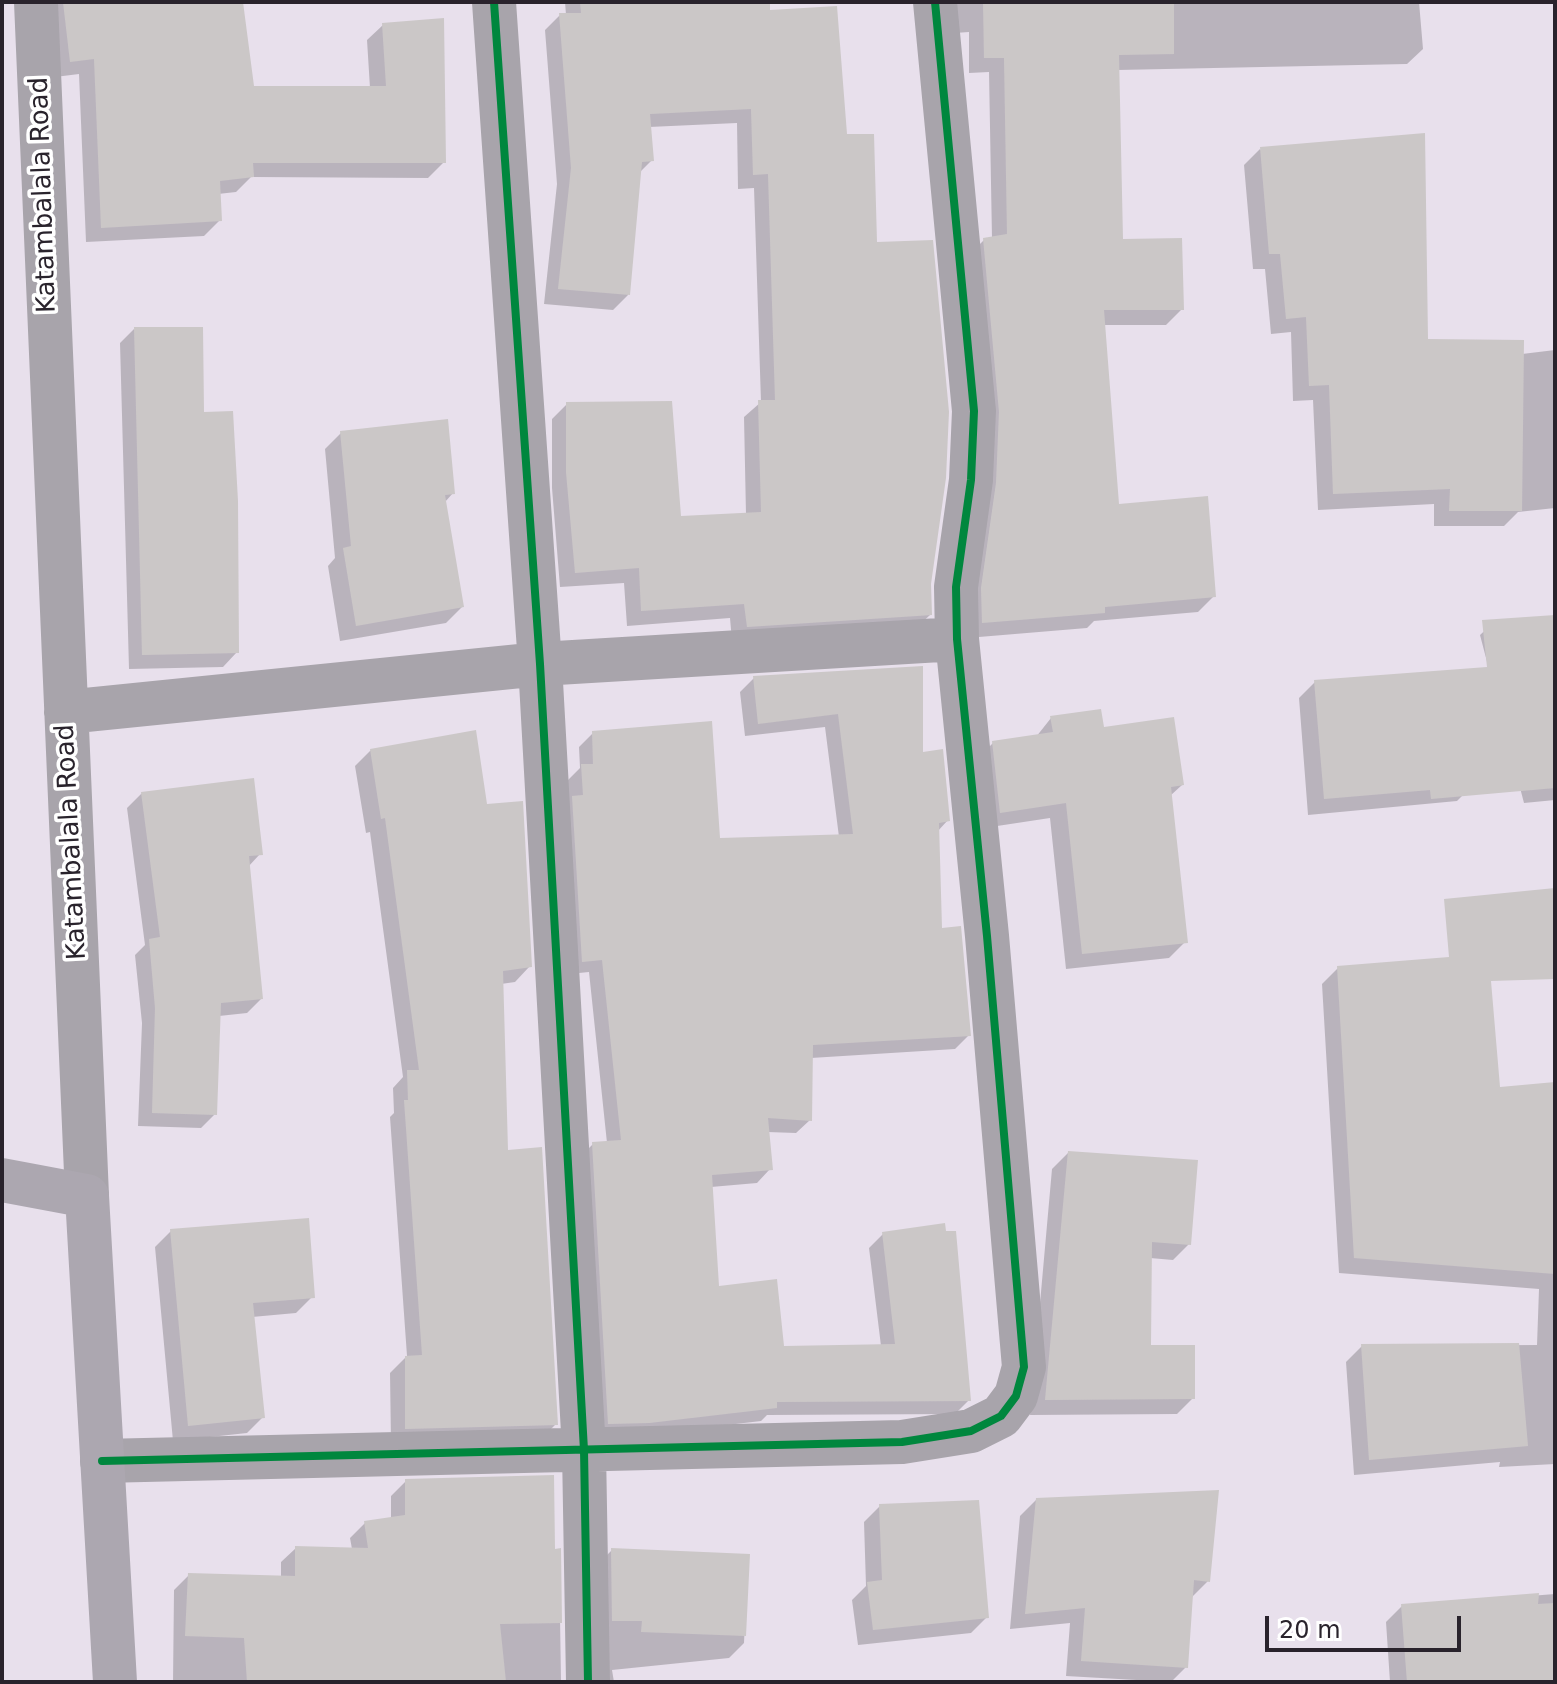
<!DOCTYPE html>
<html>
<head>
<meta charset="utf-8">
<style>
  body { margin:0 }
  #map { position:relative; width:1557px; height:1684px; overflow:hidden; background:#e8e0ec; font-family:"DejaVu Sans",sans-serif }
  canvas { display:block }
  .frame { position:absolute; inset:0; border:4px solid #29232c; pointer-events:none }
  .scale { position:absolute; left:1265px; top:1616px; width:196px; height:36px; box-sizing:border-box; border:4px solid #29232c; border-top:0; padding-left:10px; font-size:24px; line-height:28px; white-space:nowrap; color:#29232c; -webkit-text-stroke:6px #fff; paint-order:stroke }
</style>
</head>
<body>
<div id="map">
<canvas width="1557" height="1684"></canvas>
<div class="frame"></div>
<div class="scale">20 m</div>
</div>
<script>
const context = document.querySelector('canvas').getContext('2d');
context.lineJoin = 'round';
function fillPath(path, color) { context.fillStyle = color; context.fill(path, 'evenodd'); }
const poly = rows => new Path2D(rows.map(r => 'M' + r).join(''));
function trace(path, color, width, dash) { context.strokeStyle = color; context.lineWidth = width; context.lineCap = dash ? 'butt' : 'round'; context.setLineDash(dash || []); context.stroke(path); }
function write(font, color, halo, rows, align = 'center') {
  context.font = font + ' "DejaVu Sans",sans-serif'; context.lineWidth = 7; context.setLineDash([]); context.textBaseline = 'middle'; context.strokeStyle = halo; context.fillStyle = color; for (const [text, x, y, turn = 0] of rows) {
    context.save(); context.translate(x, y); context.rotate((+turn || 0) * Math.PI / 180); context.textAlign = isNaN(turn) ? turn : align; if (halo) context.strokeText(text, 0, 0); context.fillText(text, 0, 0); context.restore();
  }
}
const shadow = poly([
  [46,2,241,2,252,88,370,88,367,40,383,25,444,162,428,178,251,177,236,192,218,194,220,220,204,236,86,242,79,74,55,77],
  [565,2,768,2,769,13,845,136,875,244,929,583,930,615,914,630,732,641,730,618,627,626,624,583,560,587,552,488,552,419,567,404,679,518,746,515,744,417,761,402,754,188,738,189,737,123,649,127,652,160,639,173,628,295,613,310,544,304,557,184,545,30,560,15,566,15],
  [953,2,1419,2,1423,49,1407,64,1118,70,1121,241,1182,309,1166,325,1103,325,1117,506,1214,596,1198,612,1094,621,1087,628,967,638,968,256,984,240,992,239,989,72,969,73,969,32,955,33],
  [1260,149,1426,341,1522,354,1555,350,1555,508,1518,512,1504,526,1434,526,1434,504,1318,510,1313,400,1293,401,1291,332,1271,334,1265,269,1253,269,1244,165],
  [134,329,202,414,237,652,223,667,129,669,120,343],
  [341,433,453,493,445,502,462,607,446,623,340,641,328,566,335,558,325,449],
  [1555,617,1555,800,1524,803,1480,635,1494,622],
  [921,668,921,754,948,820,937,832,940,930,968,1036,955,1049,811,1058,810,1120,796,1133,767,1132,770,1169,757,1183,711,1187,717,1288,783,1348,881,1346,869,1248,883,1234,969,1400,955,1414,767,1415,761,1421,634,1436,595,1437,579,1158,593,1144,607,1143,589,972,569,974,568,780,580,768,579,747,593,733,718,840,839,837,825,727,745,736,740,692,754,678],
  [1315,682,1473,785,1457,801,1308,815,1299,698],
  [1051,718,1102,729,1182,785,1170,796,1185,942,1169,958,1066,969,1050,818,984,828,977,759,993,743,1036,737],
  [371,750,486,807,530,966,515,982,501,984,506,1152,556,1424,540,1440,391,1443,390,1373,407,1356,390,1117,394,1113,393,1088,403,1077,370,832,366,833,355,766],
  [142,793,260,854,248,867,261,999,247,1013,219,1016,215,1114,201,1128,138,1126,142,1023,135,955,145,945,127,808],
  [1338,968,1498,1089,1555,1084,1555,1464,1499,1467,1500,1462,1354,1475,1346,1362,1362,1346,1537,1345,1539,1289,1339,1273,1322,984],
  [1068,1153,1189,1244,1173,1260,1150,1258,1149,1347,1193,1398,1177,1414,1030,1415,1052,1169],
  [171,1231,312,1297,296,1313,252,1317,263,1417,247,1433,173,1441,155,1247],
  [406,1481,559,1551,561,1682,173,1682,174,1590,189,1575,281,1578,281,1562,296,1548,352,1549,350,1538,365,1523,391,1519,391,1496],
  [1036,1500,1208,1581,1191,1598,1186,1667,1171,1682,1066,1676,1070,1623,1010,1629,1020,1516],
  [880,1506,987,1617,971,1633,858,1645,852,1600,866,1586,864,1522],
  [612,1550,748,1556,744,1643,729,1658,612,1670,614,1682,599,1682,597,1565],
  [1555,1594,1555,1682,1390,1682,1386,1622,1402,1606]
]);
const building = poly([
  [63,2,243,2,254,86,386,86,382,23,444,18,446,163,253,163,254,177,220,181,222,221,101,228,94,59,70,62],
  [580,2,770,2,770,10,837,6,847,134,874,134,877,242,933,240,949,412,946,478,931,584,932,615,747,627,744,604,641,611,639,568,575,573,566,472,566,402,672,401,681,516,761,512,758,400,775,400,768,174,753,175,751,109,650,114,654,161,642,162,630,295,558,289,571,168,559,13,581,13],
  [983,2,1174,2,1174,54,1119,55,1123,239,1182,238,1184,310,1104,310,1119,504,1208,496,1216,597,1105,607,1105,613,982,623,981,588,996,483,999,412,983,238,1007,234,1004,58,984,58],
  [1425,133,1428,339,1524,340,1522,511,1449,511,1450,489,1333,494,1329,385,1309,386,1306,317,1286,319,1280,254,1269,254,1260,147],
  [134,327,203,327,204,412,233,411,238,501,239,653,142,655],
  [448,419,455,494,445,495,464,607,356,626,343,548,351,546,340,431],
  [1555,615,1555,788,1431,799,1430,790,1324,799,1314,680,1487,667,1482,620],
  [923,666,923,752,943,749,950,821,939,823,942,928,961,926,971,1036,813,1045,812,1121,768,1118,773,1170,712,1175,719,1286,777,1279,784,1346,895,1344,882,1232,945,1223,946,1231,956,1231,971,1401,777,1402,777,1408,649,1423,608,1424,592,1142,621,1140,602,960,582,962,572,796,583,795,581,764,593,764,592,731,712,721,720,838,853,834,838,714,758,724,753,676],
  [1101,709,1104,727,1174,717,1184,785,1171,787,1188,943,1082,954,1066,803,1000,813,992,741,1053,732,1050,716],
  [476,730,487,804,523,801,532,967,503,971,508,1150,542,1147,558,1425,405,1429,405,1356,422,1355,404,1100,408,1100,407,1070,419,1070,385,818,381,819,370,749],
  [254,778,263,855,249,856,263,999,221,1003,217,1115,152,1113,155,1008,149,939,160,937,141,792],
  [1555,888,1555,979,1491,981,1500,1087,1555,1082,1555,1274,1354,1258,1337,966,1449,957,1444,899],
  [1068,1151,1198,1160,1191,1245,1152,1242,1151,1345,1195,1345,1195,1399,1045,1400],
  [309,1218,315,1298,253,1303,265,1418,188,1426,170,1229],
  [1519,1343,1528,1446,1369,1460,1361,1344],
  [554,1475,555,1549,561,1548,562,1623,500,1624,506,1682,247,1682,244,1638,185,1636,188,1573,295,1576,295,1546,368,1548,364,1521,405,1515,405,1479],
  [1219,1490,1210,1582,1194,1580,1188,1668,1081,1661,1085,1608,1025,1614,1036,1498],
  [979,1500,989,1618,873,1630,867,1582,882,1580,879,1504],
  [611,1548,750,1554,746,1636,641,1632,642,1621,612,1621],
  [1539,1593,1538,1604,1555,1603,1555,1682,1407,1682,1401,1604]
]);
const minor = poly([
  [36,2,87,1196],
  [494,2,540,664,584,1450,588,1682],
  [66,712,540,664,957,639],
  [102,1461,902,1442,971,1431,1001,1416,1016,1396,1024,1367,987,936,957,639,956,587,971,480,974,411,935,2]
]);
const major = poly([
  [2,1180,87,1196,115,1682]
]);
const cycleway = poly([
  [494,2,540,664,584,1450,588,1682],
  [102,1461,902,1442,971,1431,1001,1416,1016,1396,1024,1367,987,936,957,639,956,587,971,480,974,411,935,2]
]);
const streetNames = [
  ["Katambalala Road",44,195,-92],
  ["Katambalala Road",72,842,-93]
];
fillPath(shadow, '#0003');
fillPath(building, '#cbc7c7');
trace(minor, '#a8a4ab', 44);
trace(major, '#aca7b0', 44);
trace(cycleway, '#00873e', 8);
write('26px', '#29232c', '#fff', streetNames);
</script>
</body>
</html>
